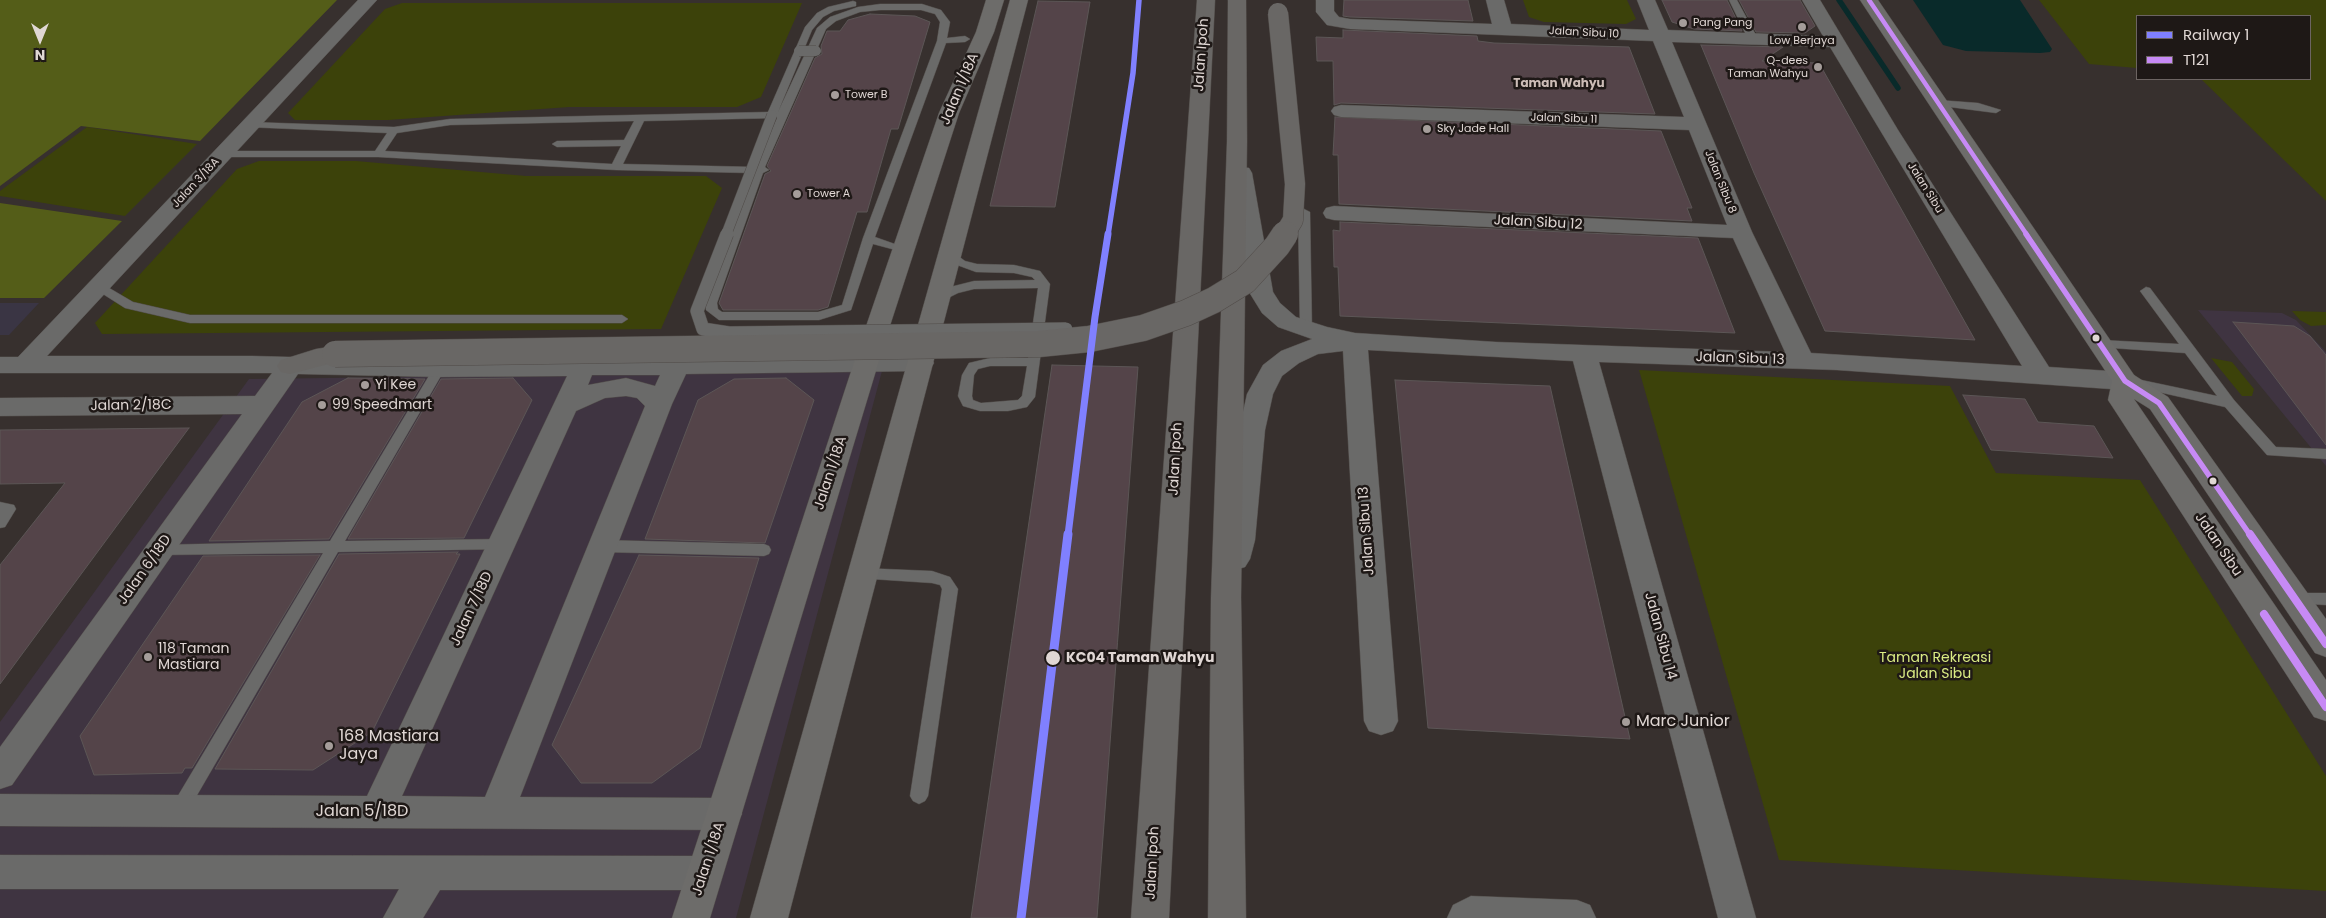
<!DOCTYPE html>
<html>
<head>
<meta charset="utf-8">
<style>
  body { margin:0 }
  #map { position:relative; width:2326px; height:918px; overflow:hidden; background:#37302e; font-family:Poppins,sans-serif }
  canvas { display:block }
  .legend { position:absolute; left:2136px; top:15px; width:175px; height:65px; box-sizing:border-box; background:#1e1816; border:1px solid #6c6462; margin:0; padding:6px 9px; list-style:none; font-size:15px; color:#e0d7d4 }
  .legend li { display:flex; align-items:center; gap:10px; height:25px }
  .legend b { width:25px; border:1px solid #6c6462 }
  .north { position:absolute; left:15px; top:15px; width:50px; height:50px; -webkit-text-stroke:4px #1e1816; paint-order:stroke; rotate:180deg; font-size:14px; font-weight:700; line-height:20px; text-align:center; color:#e0d7d4 }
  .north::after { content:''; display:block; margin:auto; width:18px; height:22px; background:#e0d7d4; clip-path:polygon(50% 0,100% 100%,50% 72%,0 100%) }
</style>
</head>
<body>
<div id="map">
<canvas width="2326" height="918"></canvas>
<ul class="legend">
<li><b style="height:6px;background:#8080ff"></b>Railway 1</li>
<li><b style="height:6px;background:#c78af5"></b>T121</li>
</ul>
<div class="north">N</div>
</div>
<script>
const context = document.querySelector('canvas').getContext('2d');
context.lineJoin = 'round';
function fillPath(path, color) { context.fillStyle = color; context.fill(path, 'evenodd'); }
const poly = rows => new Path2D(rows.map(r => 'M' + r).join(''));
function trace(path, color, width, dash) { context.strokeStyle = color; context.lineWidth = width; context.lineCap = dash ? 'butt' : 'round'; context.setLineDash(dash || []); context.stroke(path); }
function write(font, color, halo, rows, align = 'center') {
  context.font = font + ' Poppins,sans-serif'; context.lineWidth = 5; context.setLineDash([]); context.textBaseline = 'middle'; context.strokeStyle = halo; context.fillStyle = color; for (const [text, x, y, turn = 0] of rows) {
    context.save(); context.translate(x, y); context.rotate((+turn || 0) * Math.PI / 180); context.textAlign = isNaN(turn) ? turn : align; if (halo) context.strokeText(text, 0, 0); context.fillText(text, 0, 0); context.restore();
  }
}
const commercial = poly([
  [2198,310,2282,313,2296,320,2326,352,2326,466],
  [882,371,736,918,0,918,0,722,249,379]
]);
const industrial = poly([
  [0,303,39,303,9,335,0,335]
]);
const green = poly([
  [1523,0,1627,0,1636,19,1626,24,1544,22,1529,17],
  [2039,0,2326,0,2326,201,2201,79,2310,79,2310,16,2137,16,2137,68,2089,64],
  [402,3,802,3,761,97,737,107,569,107,388,120,295,120,288,113,385,9],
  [87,127,197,144,125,216,0,196,0,191],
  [259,161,356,161,526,176,706,176,722,188,661,329,102,334,95,323,237,169],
  [2292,311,2326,312,2326,325,2311,326,2300,320],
  [2211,358,2232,362,2254,389,2252,396,2242,396],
  [1639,370,1950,386,1996,473,2140,480,2326,776,2326,891,1779,860]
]);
const forest = poly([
  [0,0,337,0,200,141,81,126,0,186],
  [0,203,122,221,44,298,0,298]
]);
const water = poly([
  [1913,0,2020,0,2052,49,2050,52,2040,53,1966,51,1943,45]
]);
const stream = poly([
  [1839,0,1898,88]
]);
const building = poly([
  [1344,0,1468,0,1473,21,1350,17,1343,16,1344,0],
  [1662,0,1727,0,1742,31,1694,29,1672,22,1662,0],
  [1739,0,1800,0,1815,26,1805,33,1756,32,1739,0],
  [1038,1,1090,2,1055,207,990,206,1038,1],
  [870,14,915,16,930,22,898,129,891,129,867,212,857,212,828,307,818,310,723,310,719,303,765,174,771,171,767,166,815,58,822,54,821,46,827,31,840,31,848,20,870,14],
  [1343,30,1477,36,1478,41,1494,43,1629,47,1655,114,1341,103,1334,105,1333,61,1317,61,1316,37,1343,38,1343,30],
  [1701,45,1783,47,1762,61,1819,63,1975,340,1825,331,1754,173,1701,45],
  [1335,117,1661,131,1692,208,1687,208,1692,221,1339,204,1338,155,1333,155,1335,117],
  [1340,222,1698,238,1735,333,1340,316,1338,267,1334,267,1333,230,1340,231,1340,222],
  [2233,322,2294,326,2310,336,2326,355,2326,445,2233,322],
  [1052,365,1138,367,1097,918,971,918,1052,365],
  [348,378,425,379,329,539,209,541,302,402,348,378],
  [513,378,532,400,464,538,348,539,441,379,513,378],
  [786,378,814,400,765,543,645,539,698,400,734,379,786,378],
  [1395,380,1550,386,1630,739,1428,728,1395,380],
  [1963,395,2025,399,2038,422,2094,426,2113,458,1991,450,1963,395],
  [189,428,0,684,0,565,65,483,0,484,0,430,189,428],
  [458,552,456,554,460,554,372,732,313,770,215,769,339,554,458,552],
  [320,555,192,768,185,768,182,773,94,775,80,736,203,556,320,555],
  [639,555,759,558,700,748,652,783,581,783,552,745,639,555]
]);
const lane = poly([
  [1729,0,1737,0,1758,39,1756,41,1748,39,1729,0],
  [853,1,856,2,856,6,834,11,823,17,812,30,778,112,817,28,830,17,858,7,880,4,922,4,941,10,950,22,947,38,965,36,970,39,965,42,946,43,875,237,909,249,903,252,873,244,851,310,819,320,719,320,706,310,705,303,752,173,616,170,378,157,223,157,218,154,223,151,375,151,387,133,246,127,246,123,250,122,394,127,450,119,768,112,805,27,817,13,828,7,853,1],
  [880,10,921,10,935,14,940,22,937,41,863,238,842,305,818,312,722,312,718,309,717,303,763,173,769,170,765,167,826,29,836,21,860,12,880,10],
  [777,118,755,167,623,164,644,121,777,118],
  [634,121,624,140,557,141,552,144,557,147,621,146,612,164,385,151,397,133,450,125,634,121],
  [1938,100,1978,103,2001,110,1996,113,1934,105,1933,103,1938,100],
  [1304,209,1310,212,1312,330,1306,334,1300,330,1298,212,1304,209],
  [950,250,965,261,977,264,1014,265,1040,271,1050,284,1035,397,1027,407,1008,411,980,411,963,406,958,396,962,375,969,363,990,358,1028,358,1038,288,974,289,958,293,938,303,932,299,950,287,974,281,1035,280,1032,277,1014,273,976,272,957,265,944,253,950,250],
  [990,366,1027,366,1022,396,1018,400,981,403,973,400,972,396,974,375,978,369,990,366],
  [99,282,133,302,190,315,622,315,628,319,622,323,190,323,125,308,95,289,93,286,99,282],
  [2146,287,2150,288,2234,400,2276,447,2326,449,2326,459,2267,455,2225,407,2127,385,2126,382,2127,379,2132,378,2217,396,2185,353,2097,347,2095,344,2101,340,2179,344,2140,291,2146,287],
  [439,365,445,369,345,541,502,539,507,541,509,545,507,549,338,552,185,816,179,818,173,816,170,810,173,804,323,553,160,555,155,553,153,549,155,545,330,541,433,369,439,365],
  [0,502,14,505,16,509,5,527,0,528,0,502],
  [601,540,764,544,769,546,771,550,769,554,764,556,601,552,596,550,594,546,596,542,601,540],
  [861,568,932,571,950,577,958,589,928,796,925,801,919,804,913,801,910,796,942,589,940,585,932,583,856,578,854,574,856,570,861,568],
  [2296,593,2326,593,2326,605,2291,603,2288,599,2291,595,2296,593]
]);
const street = poly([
  [358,0,377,0,47,356,253,356,439,361,921,355,930,357,934,363,930,369,921,371,686,374,672,404,520,797,724,798,736,803,742,814,736,825,724,830,0,826,0,794,367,796,567,376,439,377,298,374,12,785,0,789,0,747,242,414,0,416,0,398,255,396,272,373,0,373,0,357,18,357,358,0],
  [592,375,660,375,655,386,626,378,588,385,592,375],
  [626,396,637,398,645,406,485,797,402,796,576,411,605,398,626,396],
  [1316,0,1334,0,1334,11,1339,17,1350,19,1492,24,1486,0,1504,0,1511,24,1649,30,1637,0,1655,0,1668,30,1823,36,1802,0,1820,0,1898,130,2049,367,2125,372,2134,375,2138,381,2134,387,2125,390,1837,370,1599,362,1756,918,1718,918,1573,361,1368,350,1398,721,1393,731,1381,735,1369,731,1364,721,1343,351,1318,354,1299,363,1282,376,1273,394,1265,430,1255,540,1250,559,1245,567,1235,570,1225,567,1220,559,1225,540,1239,430,1247,394,1263,365,1281,351,1312,339,1278,327,1262,313,1249,292,1230,173,1233,168,1241,167,1249,168,1252,173,1273,292,1280,303,1296,317,1327,327,1355,333,1496,342,1785,352,1733,238,1334,220,1326,218,1323,213,1326,208,1334,206,1727,225,1689,130,1341,117,1334,115,1331,111,1334,107,1341,105,1684,117,1653,41,1350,29,1327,25,1316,12,1316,0],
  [1672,42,1830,47,2022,366,1811,353,1752,232,1672,42],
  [0,855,705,856,718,861,723,873,718,885,705,890,440,890,423,918,383,918,399,889,0,889,0,855],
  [1471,896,1577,900,1590,905,1596,918,1447,918,1453,905,1471,896]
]);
const secondary = poly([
  [986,0,1004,0,994,32,959,113,885,341,710,918,672,918,861,341,939,113,976,32,986,0],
  [1010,0,1028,0,788,918,750,918,1010,0],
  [1860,0,1878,0,2134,375,2168,397,2326,619,2326,657,2315,653,2150,409,2134,399,2326,680,2326,721,2314,717,2112,406,2108,400,2112,381,1860,0]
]);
const highway = poly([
  [1197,0,1215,0,1169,918,1131,918,1197,0],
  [1228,0,1246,0,1247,142,1241,597,1246,918,1208,918,1211,597,1227,142,1228,0],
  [335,346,344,348,348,354,344,360,290,374,281,372,277,366,281,360,316,349,335,346]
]);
const laneBridgeFar1 = poly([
  [799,51,816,51],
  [726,235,772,115]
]);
const laneBridge = poly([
  [727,234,697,311,703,329,729,333,1066,329]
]);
const highwayBridgeFar1 = poly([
  [1278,13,1295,184,1293,220,1284,235]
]);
const highwayBridge = poly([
  [335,354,1039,344,1089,339,1143,328,1186,313,1214,300,1245,281,1277,246,1285,234]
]);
const bus1Far2 = poly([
  [1869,0,2027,235]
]);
const bus1Far1 = poly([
  [2026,234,2125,381,2159,403,2250,535]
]);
const bus1 = poly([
  [2250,534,2326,644],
  [2264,614,2326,707]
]);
const rail1Far2 = poly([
  [1108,235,1133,73,1139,0]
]);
const rail1Far1 = poly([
  [1068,535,1095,317,1108,234]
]);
const rail1 = poly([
  [1021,918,1068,534]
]);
const markers = [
  [1683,23,5,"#a59d9a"],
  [1802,27,5,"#a59d9a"],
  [1818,67,5,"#a59d9a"],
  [835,95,5,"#a59d9a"],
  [1427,129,5,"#a59d9a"],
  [797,194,5,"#a59d9a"],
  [2096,338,4.5,"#e0d7d4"],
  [365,385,5,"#a59d9a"],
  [322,405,5,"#a59d9a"],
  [2213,481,4.5,"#e0d7d4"],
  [148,657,5,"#a59d9a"],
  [1053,658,8,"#e0d7d4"],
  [1626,722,5,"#a59d9a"],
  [329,746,5,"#a59d9a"]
];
const farPoinames = [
  ["Pang Pang",1693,23],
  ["Low Berjaya",1802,41,"center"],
  ["Q-dees",1808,61,"right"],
  ["Taman Wahyu",1808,74,"right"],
  ["Tower B",845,95],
  ["Sky Jade Hall",1437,129],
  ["Tower A",807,194]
];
const farStreetnames = [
  ["Jalan Sibu 10",1584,33,3],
  ["Jalan Sibu 11",1564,119,2],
  ["Jalan Sibu 8",1720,182,68],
  ["Jalan 3/18A",196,183,-47],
  ["Jalan Sibu",1925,188,58]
];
const farNeighbourhoodnames = [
  ["Taman Wahyu",1559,84]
];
const streetNames = [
  ["Jalan Ipoh",1202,55,-86],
  ["Jalan 1/18A",960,89,-67],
  ["Jalan Sibu 12",1538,223,3],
  ["Jalan Sibu 13",1740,359,2],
  ["Jalan 2/18C",131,406,-1],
  ["Jalan Ipoh",1176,459,-87],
  ["Jalan 1/18A",831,473,-72],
  ["Jalan Sibu 13",1367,531,-94],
  ["Jalan Sibu",2218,545,56],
  ["Jalan 6/18D",145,570,-55],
  ["Jalan 7/18D",472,609,-65],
  ["Jalan Sibu 14",1660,636,75],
  ["Jalan 1/18A",709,859,-72],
  ["Jalan Ipoh",1153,863,-87]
];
const poiNames = [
  ["Yi Kee",375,385],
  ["99 Speedmart",332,405],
  ["118 Taman",158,649],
  ["Mastiara",158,665]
];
const stopNames = [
  ["KC04 Taman Wahyu",1066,658]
];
const parkNames = [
  ["Taman Rekreasi",1935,658],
  ["Jalan Sibu",1935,674]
];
const nearPoinames = [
  ["Marc Junior",1636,722],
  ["168 Mastiara",339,737],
  ["Jaya",339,755]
];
const nearStreetnames = [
  ["Jalan 5/18D",362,812]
];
fillPath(commercial, '#3f3441');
fillPath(industrial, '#3a3544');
fillPath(green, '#3c420a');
fillPath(forest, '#545d18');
fillPath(water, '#092a2a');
trace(stream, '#092a2a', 5.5);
fillPath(building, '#544449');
trace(building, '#5c5656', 1);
trace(lane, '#514c49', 1);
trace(street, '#514c49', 1);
trace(secondary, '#514c49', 1);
trace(highway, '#514c49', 1);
fillPath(lane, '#6a6a69');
fillPath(street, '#6a6a69');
fillPath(secondary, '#6d6c6a');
fillPath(highway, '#696765');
trace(laneBridgeFar1, '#514c49', 11, []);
trace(laneBridge, '#514c49', 14, []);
trace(highwayBridgeFar1, '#514c49', 21, []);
trace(highwayBridge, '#514c49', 27, []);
trace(laneBridgeFar1, '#6a6a69', 10);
trace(laneBridge, '#6a6a69', 13);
trace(highwayBridgeFar1, '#696765', 20);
trace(highwayBridge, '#696765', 26);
trace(bus1Far2, '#c78af5', 4.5);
trace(bus1Far1, '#c78af5', 5.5);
trace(bus1, '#c78af5', 8);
trace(rail1Far2, '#8080ff', 5.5);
trace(rail1Far1, '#8080ff', 7);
trace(rail1, '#8080ff', 9);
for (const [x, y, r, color] of markers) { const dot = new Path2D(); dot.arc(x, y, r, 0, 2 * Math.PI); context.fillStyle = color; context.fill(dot); trace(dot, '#1e1816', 2); }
write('11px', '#e0d7d4', '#1e1816', farPoinames, 'left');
write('11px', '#e0d7d4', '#1e1816', farStreetnames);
write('bold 12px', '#cdbdb7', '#1e1816', farNeighbourhoodnames);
write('14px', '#e0d7d4', '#1e1816', streetNames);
write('14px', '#e0d7d4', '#1e1816', poiNames, 'left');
write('bold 14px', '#e0d7d4', '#1e1816', stopNames, 'left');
write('14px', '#daeb83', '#1e1816', parkNames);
write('16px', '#e0d7d4', '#1e1816', nearPoinames, 'left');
write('16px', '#e0d7d4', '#1e1816', nearStreetnames);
</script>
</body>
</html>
